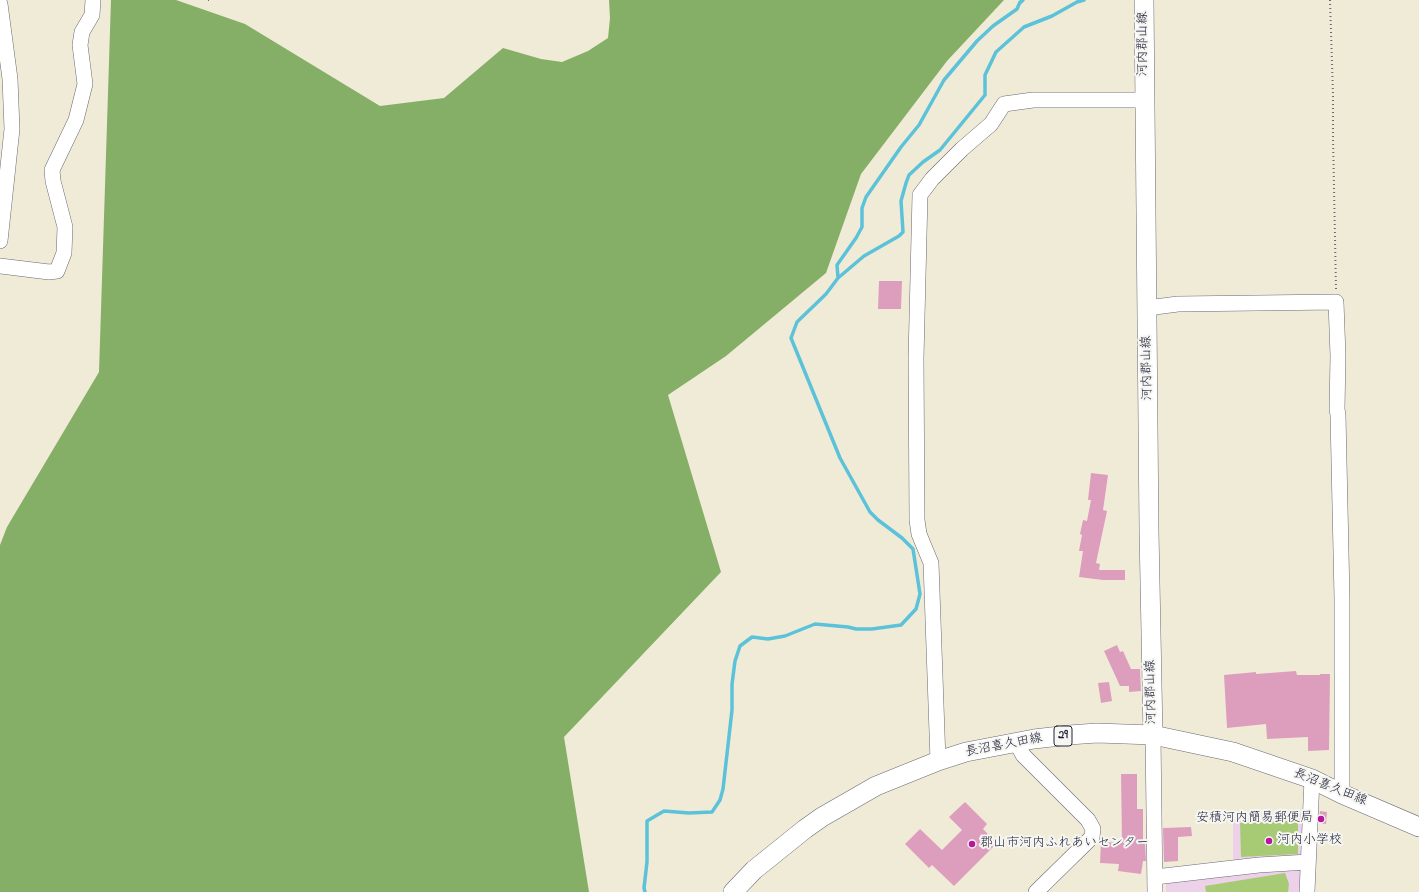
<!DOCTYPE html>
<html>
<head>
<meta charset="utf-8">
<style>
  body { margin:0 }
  canvas { display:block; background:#f0ebd7 }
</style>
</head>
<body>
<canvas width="1419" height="892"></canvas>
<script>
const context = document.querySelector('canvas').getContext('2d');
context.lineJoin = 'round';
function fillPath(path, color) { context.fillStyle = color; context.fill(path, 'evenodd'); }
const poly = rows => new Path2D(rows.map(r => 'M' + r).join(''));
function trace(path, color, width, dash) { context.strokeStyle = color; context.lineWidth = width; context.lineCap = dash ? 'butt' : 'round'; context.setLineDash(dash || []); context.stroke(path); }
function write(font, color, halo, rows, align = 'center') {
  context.font = font + ' "Indie Flower","Klee One",sans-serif'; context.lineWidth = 4; context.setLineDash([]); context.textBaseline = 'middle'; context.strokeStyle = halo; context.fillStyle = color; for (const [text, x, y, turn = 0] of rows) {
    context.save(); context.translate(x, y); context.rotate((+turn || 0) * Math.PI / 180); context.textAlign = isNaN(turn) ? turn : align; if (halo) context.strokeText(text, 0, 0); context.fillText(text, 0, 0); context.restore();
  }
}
const built = poly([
  [1306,813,1300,892,1166,892,1166,878,1233,862,1233,819]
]);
const green = poly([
  [1298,820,1298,854,1241,857,1240,823],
  [1285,873,1289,884,1288,892,1206,892,1205,886]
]);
const forest = poly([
  [111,0,176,0,245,24,380,106,444,98,503,48,541,59,562,62,588,51,608,38,610,18,609,0,1004,0,947,61,861,174,826,273,726,356,668,395,721,572,564,737,589,892,0,892,0,545,7,527,99,372]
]);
const stream = poly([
  [838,278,837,265,856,238,862,227,862,208,866,197,901,147,919,125,944,80,977,41,993,26,1017,9,1020,2,1021,2,1023,0],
  [645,892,644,888,647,862,647,821,664,811,689,813,712,812,720,800,723,789,732,710,732,684,735,661,740,646,752,637,768,639,785,636,815,624,848,627,856,629,872,629,901,625,916,609,920,594,913,549,902,538,878,520,870,512,840,458,791,338,797,322,826,294,838,278,864,256,899,236,903,232,901,201,906,183,909,175,923,162,940,150,985,95,985,75,996,52,1024,27,1052,16,1077,2,1084,0]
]);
const building = poly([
  [879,281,902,281,901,309,878,309],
  [1091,473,1108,475,1103,510,1107,511,1096,563,1100,564,1099,570,1125,570,1125,580,1103,580,1079,577,1083,551,1079,551,1082,535,1080,534,1083,520,1087,521,1091,500,1088,500],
  [1117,645,1120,652,1123,651,1131,669,1140,669,1141,691,1129,692,1129,686,1120,686,1104,651],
  [1296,671,1297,675,1320,675,1320,674,1330,674,1329,750,1308,751,1308,737,1267,739,1266,724,1227,728,1224,675,1256,672,1256,674],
  [1109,682,1112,701,1101,703,1098,683],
  [1121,774,1137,774,1137,809,1143,809,1143,843,1145,843,1146,861,1143,861,1141,874,1118,871,1119,864,1100,863,1101,842,1122,843],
  [965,802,987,824,983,829,997,843,954,886,932,865,929,868,905,844,920,829,942,850,962,830,949,817],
  [1320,811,1327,812,1326,824,1319,823],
  [1191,827,1192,836,1178,837,1178,861,1164,862,1163,828]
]);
const path = poly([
  [208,0,212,0],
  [1330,0,1333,94,1333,137,1336,289]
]);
const minor = poly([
  [0,4,10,79,12,129,0,241],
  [0,266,49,272,57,271,64,253,65,227,53,181,52,170,76,120,85,84,80,45,82,32,92,15,93,0],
  [1147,308,1178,304,1336,302,1338,356,1337,409,1338,415,1342,598,1342,794],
  [1153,735,1155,892],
  [1016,742,1023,755,1088,820,1093,829,1092,837,1036,892],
  [938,761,931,563,919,534,917,520,916,358,920,195,932,179,962,149,991,124,1004,104,1033,100,1144,100],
  [1155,877,1259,865,1308,862],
  [1307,892,1312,779]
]);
const major = poly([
  [1144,0,1149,531,1153,735],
  [733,892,754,870,805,829,822,817,876,786,938,761,966,752,1034,739,1069,735,1097,733,1153,735,1233,752,1312,779,1342,794,1419,827]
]);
const markers = [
  [1321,819,4,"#b5179e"],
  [1269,841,4,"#b5179e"],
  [972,844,4,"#b5179e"]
];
const shields = [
  [1063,736,18]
];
const shieldNames = [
  ["29",1063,736]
];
const streetNames = [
  ["河内郡山線",1144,44,-90],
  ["河内郡山線",1148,368,-91],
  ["河内郡山線",1152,692,-91],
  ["長沼喜久田線",1004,746,-11],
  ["長沼喜久田線",1330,788,22]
];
const poiNames = [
  ["安積河内簡易郵便局",1313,819,"right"],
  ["河内小学校",1277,841],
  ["郡山市河内ふれあいセンター",980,844]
];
fillPath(built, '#edd1e9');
fillPath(green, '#a7cb74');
fillPath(forest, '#85af66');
trace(stream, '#5cc2da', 3.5);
fillPath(building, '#dd9ebe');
trace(minor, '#6a6872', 16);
trace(major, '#6a6872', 20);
trace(path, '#6a6872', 2, [1, 3]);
trace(minor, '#fff', 15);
trace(major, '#fff', 19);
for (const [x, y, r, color] of markers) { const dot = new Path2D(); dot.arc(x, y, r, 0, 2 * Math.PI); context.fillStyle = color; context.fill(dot); trace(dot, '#f6f6f2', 1.5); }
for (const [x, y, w] of shields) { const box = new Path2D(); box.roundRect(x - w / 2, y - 10, w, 20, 3); context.fillStyle = '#f6f6f2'; context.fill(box); trace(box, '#22223b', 1); }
write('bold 12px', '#22223b', null, shieldNames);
write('13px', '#22223b', '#f6f6f2', streetNames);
write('13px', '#22223b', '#f6f6f2', poiNames, 'left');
</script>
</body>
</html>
